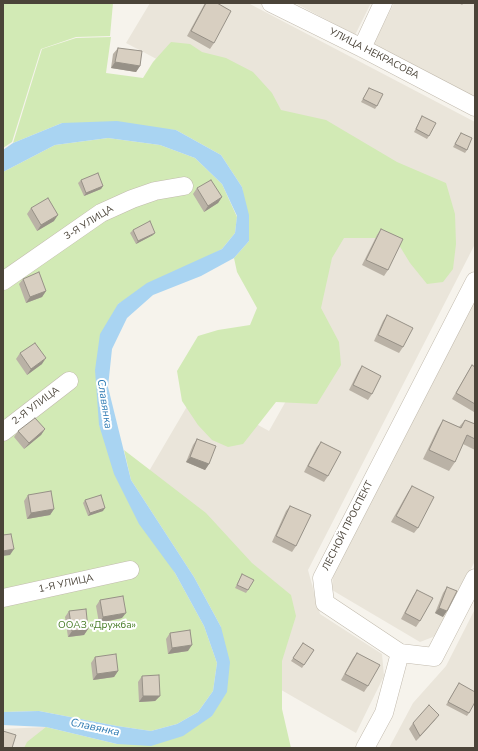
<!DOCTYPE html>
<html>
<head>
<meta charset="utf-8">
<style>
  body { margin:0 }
  #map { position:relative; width:478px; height:751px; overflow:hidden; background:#f6f3ec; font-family:"Nunito Sans",sans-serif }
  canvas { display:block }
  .frame { position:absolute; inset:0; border:4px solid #4b4439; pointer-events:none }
</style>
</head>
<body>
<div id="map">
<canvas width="478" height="751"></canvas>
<div class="frame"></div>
</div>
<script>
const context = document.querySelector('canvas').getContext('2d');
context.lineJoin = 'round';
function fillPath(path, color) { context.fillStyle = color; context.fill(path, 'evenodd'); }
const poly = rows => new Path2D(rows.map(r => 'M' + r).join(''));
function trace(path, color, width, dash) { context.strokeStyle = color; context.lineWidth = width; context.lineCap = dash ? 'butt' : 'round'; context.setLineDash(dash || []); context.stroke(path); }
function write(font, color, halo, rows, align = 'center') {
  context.font = font + ' "Nunito Sans",sans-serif'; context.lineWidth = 4; context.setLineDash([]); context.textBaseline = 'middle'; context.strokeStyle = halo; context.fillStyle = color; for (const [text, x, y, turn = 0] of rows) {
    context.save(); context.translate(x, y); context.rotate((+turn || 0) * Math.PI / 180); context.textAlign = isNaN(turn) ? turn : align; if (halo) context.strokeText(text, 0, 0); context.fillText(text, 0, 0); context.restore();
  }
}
const residential = poly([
  [150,3,248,3,475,122,475,244,308,570,320,614,382,654,384,676,356,733,257,676,145,478,196,391,269,431,322,337,300,134,126,43],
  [295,3,371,3,355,35],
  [394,3,475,3,475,101,371,49],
  [475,298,475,561,438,635,420,642,332,590,333,572],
  [475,609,475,748,389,748,413,703,446,666],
  [46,727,76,748,3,748,3,729]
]);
const green = poly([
  [3,3,113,3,110,36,76,37,41,49,12,142,3,148],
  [111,37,106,73,143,78,153,62,171,42,190,44,202,52,226,58,253,72,272,93,281,110,326,120,397,162,446,183,455,214,456,244,453,269,443,282,427,284,410,263,399,245,387,238,344,238,332,258,321,308,339,342,341,365,317,404,276,402,243,444,228,447,212,440,198,425,182,401,177,371,198,336,218,330,250,325,257,308,237,272,234,258,249,241,242,187,221,155,176,130,62,123,13,143,42,49,76,38],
  [108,138,160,145,195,158,222,184,237,217,235,233,222,249,118,304,99,425,175,573,204,626,217,663,213,691,198,712,177,724,151,731,117,726,39,711,3,712,3,172,55,145],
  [124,450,206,513,252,563,291,595,296,616,282,661,282,709,291,748,24,748,27,742,46,727,117,744,212,716,221,627,194,577,131,480]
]);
const water = poly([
  [117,121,176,130,221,155,242,187,249,215,249,241,234,258,201,276,153,295,127,318,112,349,108,387,131,480,194,577,221,627,230,662,227,692,212,716,183,736,151,746,117,744,46,727,3,725,3,712,39,711,117,726,151,731,177,724,198,712,213,691,217,663,204,626,175,573,139,524,114,474,99,425,95,370,100,334,118,304,147,283,222,249,235,233,237,216,222,184,195,158,160,145,108,138,55,145,3,172,3,150,13,143,62,123]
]);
const minor = poly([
  [271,3,362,48,475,107],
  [362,48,383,3],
  [3,281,101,213,132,199,155,191,184,186],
  [475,281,322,578,325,603,400,653,434,657,475,578],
  [3,432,69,381],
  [3,598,130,570],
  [365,748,384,713,400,653]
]);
const wall = poly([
  [205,3,217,3,214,43,210,49,187,36],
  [459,3,464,3,462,5],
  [118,48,140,66,136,72,111,68,113,54],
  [369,88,377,106,375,109,361,102],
  [422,116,429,136,427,139,414,132],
  [461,133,467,150,465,153,453,147],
  [81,180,103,186,101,189,84,196,78,183],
  [197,188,222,197,218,203,204,212,193,194],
  [31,208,54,221,37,231,27,214],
  [381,229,388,270,384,276,362,265,377,235],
  [133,230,153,235,136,244,130,233],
  [23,279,46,291,42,297,26,303,19,284],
  [387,315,403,347,399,353,374,341,383,321],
  [20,353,42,364,27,375,16,359],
  [472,365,475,367,475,410,474,412,452,399],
  [362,366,372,394,368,400,349,390,358,372],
  [443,420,459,427,465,420,475,424,475,450,463,444,455,462,449,471,423,459,438,428],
  [45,429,41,435,24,449,14,437,18,431],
  [197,439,209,464,205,470,186,462,193,445],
  [321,442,328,476,324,482,304,472,317,447],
  [412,486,418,528,414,533,391,522,408,492],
  [28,495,54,509,50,515,27,519,24,501],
  [85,500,103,511,88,516,83,503],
  [290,506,296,546,292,552,272,542,286,511],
  [242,574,248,590,246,593,235,588],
  [447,587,443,617,435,613,443,593],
  [417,590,420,621,416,627,401,619,413,596],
  [100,600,122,618,99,623,96,606],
  [69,611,88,629,84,635,68,637,65,617],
  [170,633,188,651,168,654,166,639],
  [303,643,314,650,302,668,291,661],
  [357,653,368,686,364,692,341,680,353,658],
  [95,657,118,671,114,677,93,680,91,663],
  [142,676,160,696,155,701,139,702,138,682],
  [459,683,469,713,467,716,446,705],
  [435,720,416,741,409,729,413,723]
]);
const shadedWall = poly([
  [115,62,140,66,136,72,111,68],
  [103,186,101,189,84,196,86,193],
  [222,197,218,203,204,212,208,206],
  [58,215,54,221,37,231,41,225],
  [155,233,153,235,136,244,138,241],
  [46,291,42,297,26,303,30,297],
  [46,358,42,364,27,375,31,369],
  [45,429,41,435,24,449,29,443],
  [190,457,209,464,205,470,186,462],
  [105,508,103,511,88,516,90,513],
  [54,509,50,515,27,519,31,513],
  [14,549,10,555,3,556,3,551],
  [439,608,447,611,443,617,435,613],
  [126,613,122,618,99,623,103,617],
  [88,629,84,635,68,637,72,631],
  [192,645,188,651,168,654,172,648],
  [118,671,114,677,93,680,97,674],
  [143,696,160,696,155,701,139,702],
  [439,715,435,720,416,741,420,736]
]);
const building = poly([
  [206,3,217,3,231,11,214,43,191,31,206,3],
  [118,48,142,51,140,66,115,62,118,48],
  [369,88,383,94,377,106,363,99,369,88],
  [422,116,436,123,429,136,416,129,422,116],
  [461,133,472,138,467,150,455,144,461,133],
  [98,173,103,186,86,193,81,180,98,173],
  [211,180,222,197,208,206,197,188,211,180],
  [48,198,58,215,41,225,31,208,48,198],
  [150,221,155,233,138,241,133,230,150,221],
  [381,229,403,239,388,270,366,260,381,229],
  [39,272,46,291,30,297,23,279,39,272],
  [387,315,413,328,403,347,378,335,387,315],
  [35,343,46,358,31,369,20,353,35,343],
  [472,365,475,367,475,404,456,393,472,365],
  [362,366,381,376,372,394,353,385,362,366],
  [35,418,45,429,29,443,18,431,35,418],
  [443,420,461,428,465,420,475,424,475,439,467,435,455,462,429,450,443,420],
  [197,439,216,446,209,464,190,457,197,439],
  [321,442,341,452,328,476,308,466,321,442],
  [412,486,434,497,418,528,396,516,412,486],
  [51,491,54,509,31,513,28,495,51,491],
  [101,495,105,508,90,513,85,500,101,495],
  [290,506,311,515,296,546,276,536,290,506],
  [11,534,14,549,3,551,3,535,11,534],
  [242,574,254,580,248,590,237,585,242,574],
  [447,587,457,591,447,611,439,608,447,587],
  [417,590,433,598,420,621,405,613,417,590],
  [123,596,126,613,103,617,100,600,123,596],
  [86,609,88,629,72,631,69,611,86,609],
  [190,630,192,645,172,648,170,633,190,630],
  [303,643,314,650,304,665,293,658,303,643],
  [357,653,380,665,368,686,345,674,357,653],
  [116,654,118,671,97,674,95,657,116,654],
  [159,675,160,696,143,696,142,676,159,675],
  [459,683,475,692,475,702,469,713,448,702,459,683],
  [429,705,439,715,420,736,413,723,429,705],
  [3,731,16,735,12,748,3,748,3,731]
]);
const streetNames = [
  ["УЛИЦА НЕКРАСОВА",374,54,27],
  ["3-Я УЛИЦА",89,223,-32],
  ["2-Я УЛИЦА",36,406,-37],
  ["ЛЕСНОЙ ПРОСПЕКТ",348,526,-63],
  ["1-Я УЛИЦА",66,584,-12]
];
const parkNames = [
  ["ООАЗ «Дружба»",97,626]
];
const waterNames = [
  ["Славянка",104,404,81],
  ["Славянка",95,728,12]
];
fillPath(residential, '#eae5da');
fillPath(green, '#d2eab5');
fillPath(water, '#a9d4f2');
trace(minor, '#c2bbae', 19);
trace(minor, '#fff', 18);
fillPath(wall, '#bab2a6');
fillPath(shadedWall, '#979187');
fillPath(building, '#d8cfc1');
trace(building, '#979187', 1);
write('10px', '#4b4439', '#fff', streetNames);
write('10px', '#4a7f2a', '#fff', parkNames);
write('italic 11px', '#2e7ab2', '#fff', waterNames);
</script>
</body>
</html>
